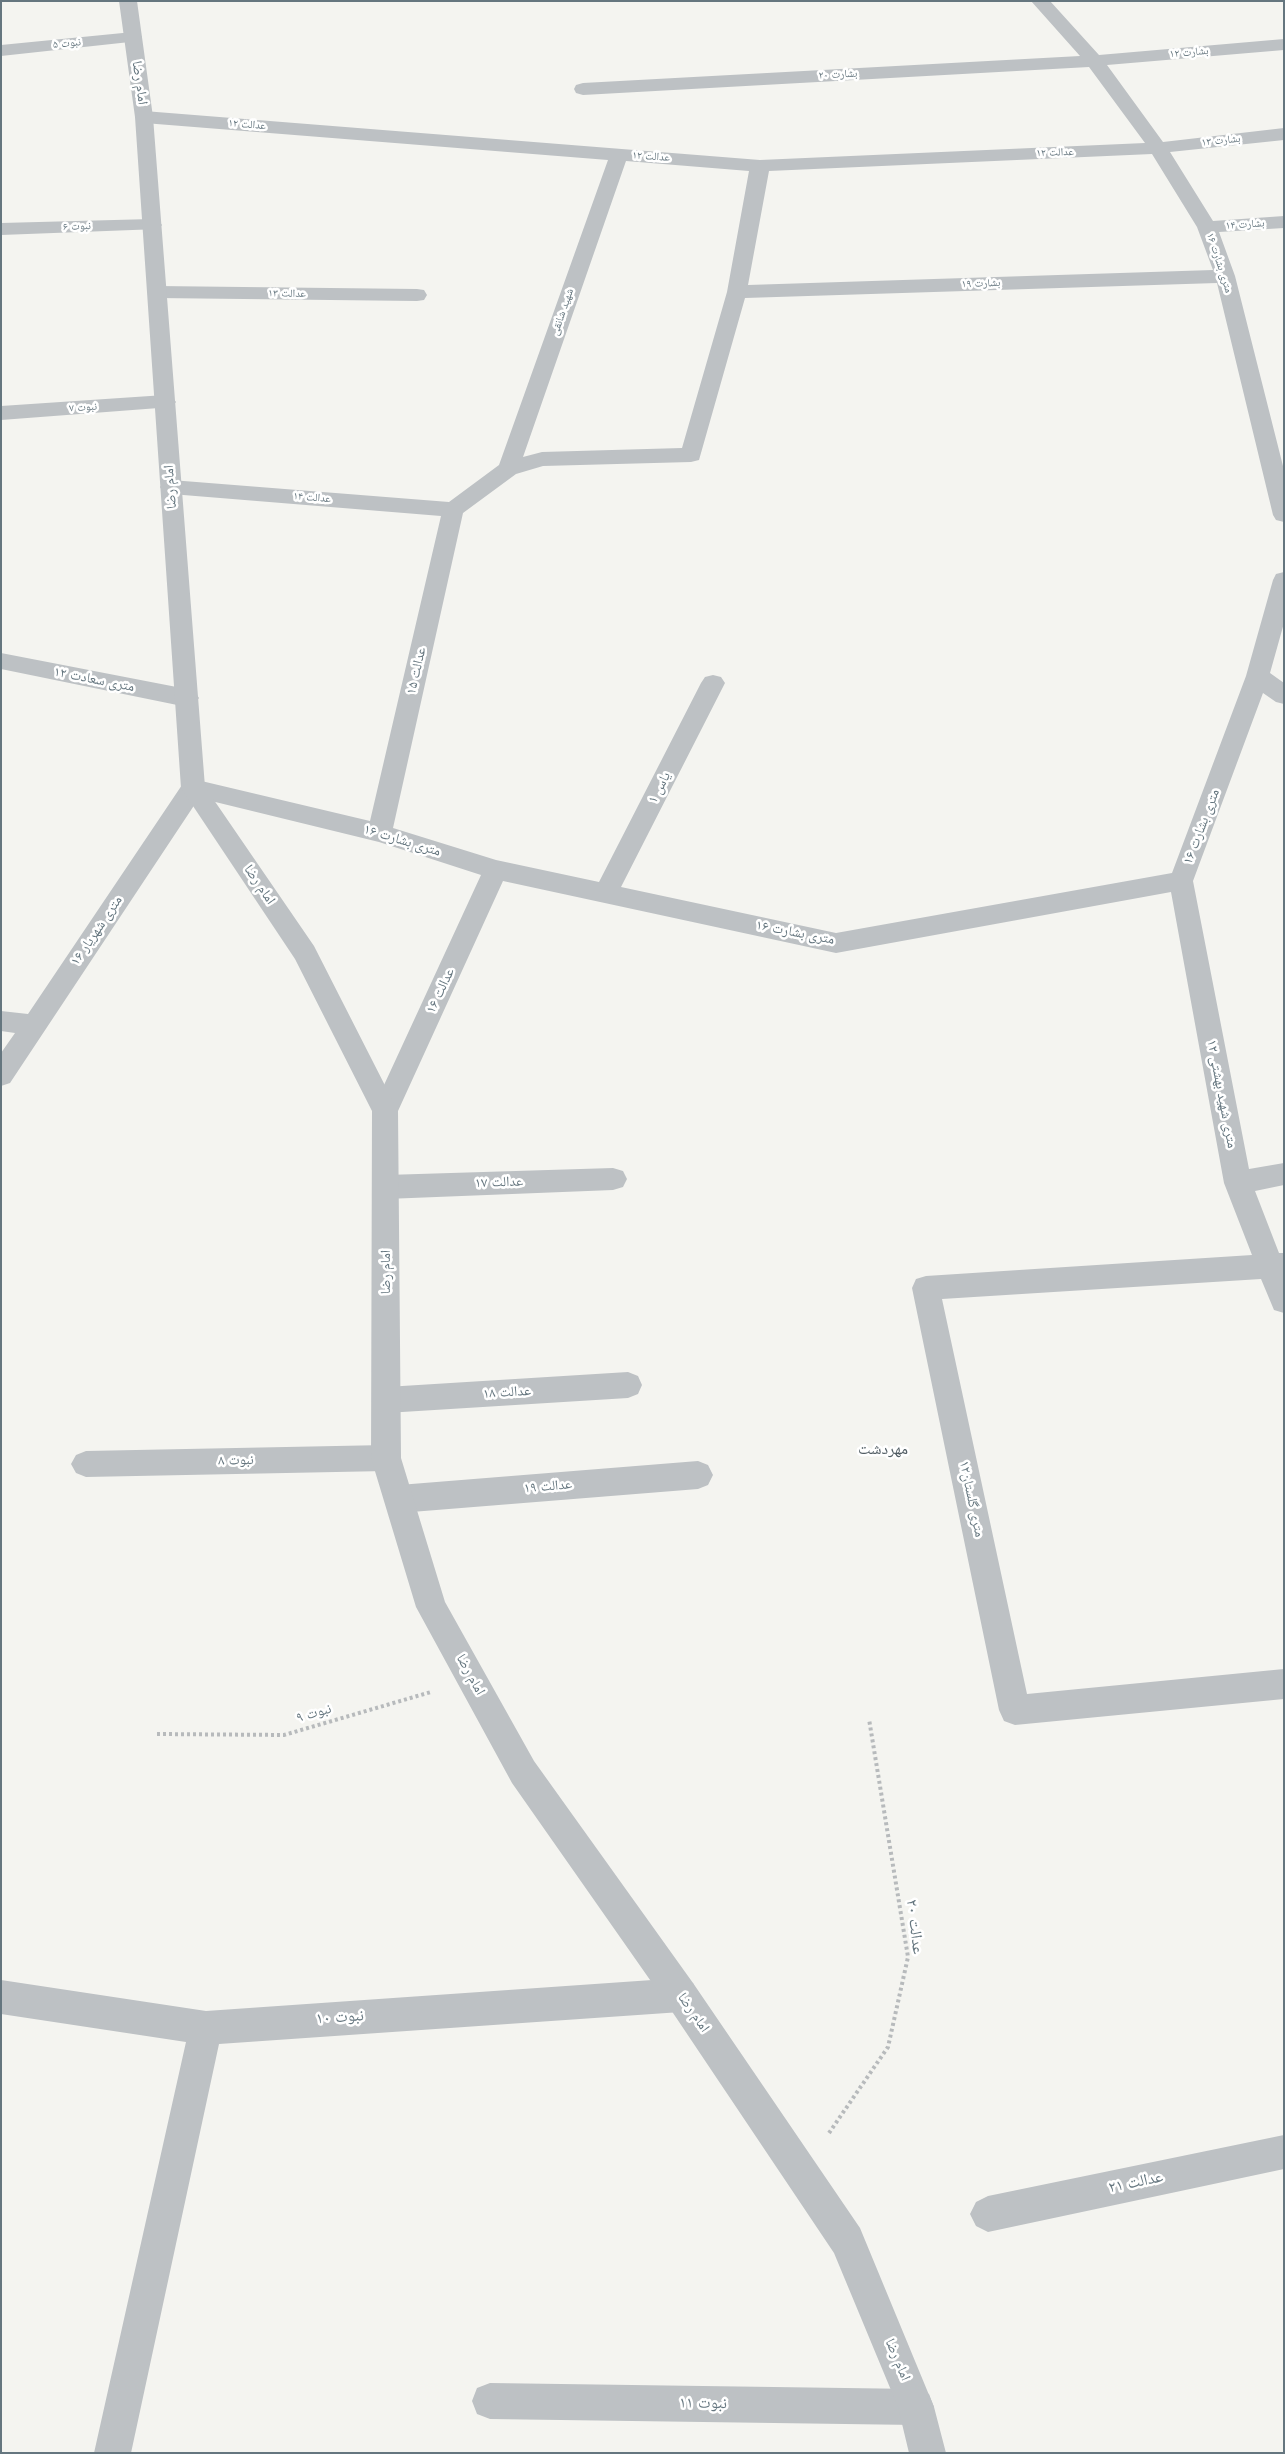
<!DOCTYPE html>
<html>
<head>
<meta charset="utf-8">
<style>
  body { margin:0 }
  #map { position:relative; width:1285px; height:2454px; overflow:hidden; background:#f4f4f0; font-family:Jost,sans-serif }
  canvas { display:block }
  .frame { position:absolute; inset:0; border:2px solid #65767f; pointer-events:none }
</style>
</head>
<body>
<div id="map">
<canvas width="1285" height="2454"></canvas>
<div class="frame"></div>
</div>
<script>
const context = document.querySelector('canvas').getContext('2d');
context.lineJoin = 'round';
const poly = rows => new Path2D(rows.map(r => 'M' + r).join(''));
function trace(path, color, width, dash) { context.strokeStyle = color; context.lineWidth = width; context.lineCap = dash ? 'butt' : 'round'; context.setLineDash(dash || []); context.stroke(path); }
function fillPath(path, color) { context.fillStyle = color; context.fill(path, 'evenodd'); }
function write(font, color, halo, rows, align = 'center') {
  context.font = font + ' Jost,"Noto Naskh Arabic",sans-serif'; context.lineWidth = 5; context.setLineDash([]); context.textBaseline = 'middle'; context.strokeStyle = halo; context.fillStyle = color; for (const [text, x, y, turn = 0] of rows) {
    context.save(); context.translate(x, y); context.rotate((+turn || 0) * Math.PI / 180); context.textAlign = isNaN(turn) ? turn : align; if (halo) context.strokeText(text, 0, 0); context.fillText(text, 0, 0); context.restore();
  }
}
const path = poly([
  [157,1734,284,1735,431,1692],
  [829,2133,888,2047,908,1957,869,1719]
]);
const minor = poly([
  [1031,1,1050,1,1099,55,1284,39,1284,50,1107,65,1163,142,1284,128,1284,140,1170,152,1213,221,1284,216,1284,228,1219,232,1235,276,1284,470,1284,522,1276,520,1273,515,1217,283,745,298,699,460,691,462,543,466,516,474,463,513,393,828,496,860,599,882,701,683,705,677,713,675,721,677,725,683,621,887,836,933,1172,873,1246,676,1273,580,1276,574,1284,572,1284,623,1270,673,1284,683,1284,704,1276,702,1263,693,1193,881,1249,1169,1284,1163,1284,1185,1255,1191,1279,1253,1284,1253,1284,1313,1274,1310,1261,1279,942,1299,1027,1694,1284,1669,1284,1699,1015,1725,1004,1721,999,1710,912,1288,916,1279,926,1276,1252,1255,1224,1183,1171,892,836,953,503,881,398,1111,394,1119,385,1122,376,1119,372,1111,481,875,379,842,199,798,10,1083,1,1086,1,1053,15,1033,1,1031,1,1011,28,1014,184,782,193,779,370,821,441,516,171,494,163,492,160,487,163,482,171,480,449,502,499,465,608,160,144,123,137,121,135,117,137,113,144,111,760,160,1145,143,1089,67,583,95,576,93,574,89,576,85,583,83,1080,56,1031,1],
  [1152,154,1197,227,1213,270,748,285,769,171,1152,154],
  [626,161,749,171,727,292,682,448,542,452,523,457,626,161],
  [133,32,139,33,142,37,139,41,1,56,1,45,133,32],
  [152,219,159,221,162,225,159,229,1,235,1,223,152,219],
  [157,286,417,289,424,290,427,295,424,300,417,301,157,298,150,297,147,292,150,287,157,286],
  [165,395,172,397,176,402,172,407,1,420,1,406,165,395],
  [1,653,187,689,195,692,199,698,195,704,187,707,1,669,1,653],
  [613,1168,623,1171,627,1179,623,1187,613,1190,386,1199,376,1195,372,1187,376,1179,386,1175,613,1168],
  [628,1372,638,1376,642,1385,638,1394,628,1398,386,1413,376,1409,372,1400,376,1391,386,1387,628,1372],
  [386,1445,396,1449,401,1458,396,1467,386,1471,86,1477,76,1473,71,1464,76,1455,86,1451,386,1445],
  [698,1461,708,1465,713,1475,708,1485,698,1489,399,1513,389,1509,384,1499,389,1489,399,1485,698,1461],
  [681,1978,693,1983,698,1995,693,2007,681,2012,219,2044,131,2453,94,2453,186,2042,1,2014,1,1980,206,2011,681,1978],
  [1284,2135,1284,2169,988,2232,976,2226,970,2214,976,2202,988,2196,1284,2135],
  [490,2383,916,2389,929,2394,934,2407,929,2420,916,2425,490,2419,477,2414,472,2401,477,2388,490,2383]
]);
const tertiary = poly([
  [119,1,137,1,153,117,205,787,314,946,398,1111,401,1458,445,1602,534,1761,693,1983,860,2228,934,2407,946,2453,909,2453,898,2407,834,2253,669,2007,512,1783,416,1607,371,1458,372,1111,295,959,181,788,135,117,119,1]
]);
const farStreetnames = [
  ["نبوت ۵",67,44,-6],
  ["بشارت ۱۲",1189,53,-5],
  ["بشارت ۲۰",838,75,-3],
  ["عدالت ۱۲",247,125,5],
  ["بشارت ۱۳",1221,141,-6],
  ["عدالت ۱۲",1055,153,-2],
  ["عدالت ۱۲",651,157,4],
  ["بشارت ۱۴",1245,225,-4],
  ["نبوت ۶",77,227,-2],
  ["۱۶ متری بشارت",1219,263,72],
  ["بشارت ۱۹",981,284,-2],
  ["عدالت ۱۳",287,294,1],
  ["شهید شانقی",563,312,-71],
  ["نبوت ۷",83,408,-4],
  ["عدالت ۱۴",312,498,5]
];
const streetNames = [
  ["امام رضا",139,83,82],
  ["امام رضا",171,487,-94],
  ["عدالت ۱۵",417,671,-77],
  ["۱۲ متری سعادت",94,680,11],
  ["یاس ۱",660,788,-63],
  ["۱۶ متری بشارت",1202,827,-69],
  ["۱۶ متری بشارت",402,841,17],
  ["امام رضا",259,885,56],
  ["۱۶ متری شهریار",97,931,-56],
  ["۱۶ متری بشارت",795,933,11],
  ["عدالت ۱۶",441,991,-65],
  ["۱۲ متری شهید بهشتی",1221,1094,79],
  ["عدالت ۱۷",499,1183,-2],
  ["امام رضا",387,1272,-90],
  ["عدالت ۱۸",507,1393,-4],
  ["نبوت ۸",236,1461,-1],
  ["عدالت ۱۹",548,1487,-5],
  ["۱۲متری گلستان",971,1499,78],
  ["امام رضا",470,1675,61],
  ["نبوت ۹",314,1714,-16],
  ["امام رضا",693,2013,55],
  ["امام رضا",897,2360,67]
];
const quarterNames = [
  ["مهردشت",883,1450]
];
const nearStreetnames = [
  ["عدالت ۲۰",914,1927,83],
  ["نبوت ۱۰",340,2018,-4],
  ["عدالت ۲۱",1136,2183,-12],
  ["نبوت ۱۱",703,2404,1]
];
trace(path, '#b7babc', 4, [3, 3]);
fillPath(minor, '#bdc1c4');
fillPath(tertiary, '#bdc1c4');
write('11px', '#65767f', '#fff', farStreetnames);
write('14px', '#65767f', '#fff', streetNames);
write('16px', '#525e65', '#fff', quarterNames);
write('16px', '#65767f', '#fff', nearStreetnames);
</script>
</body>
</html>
